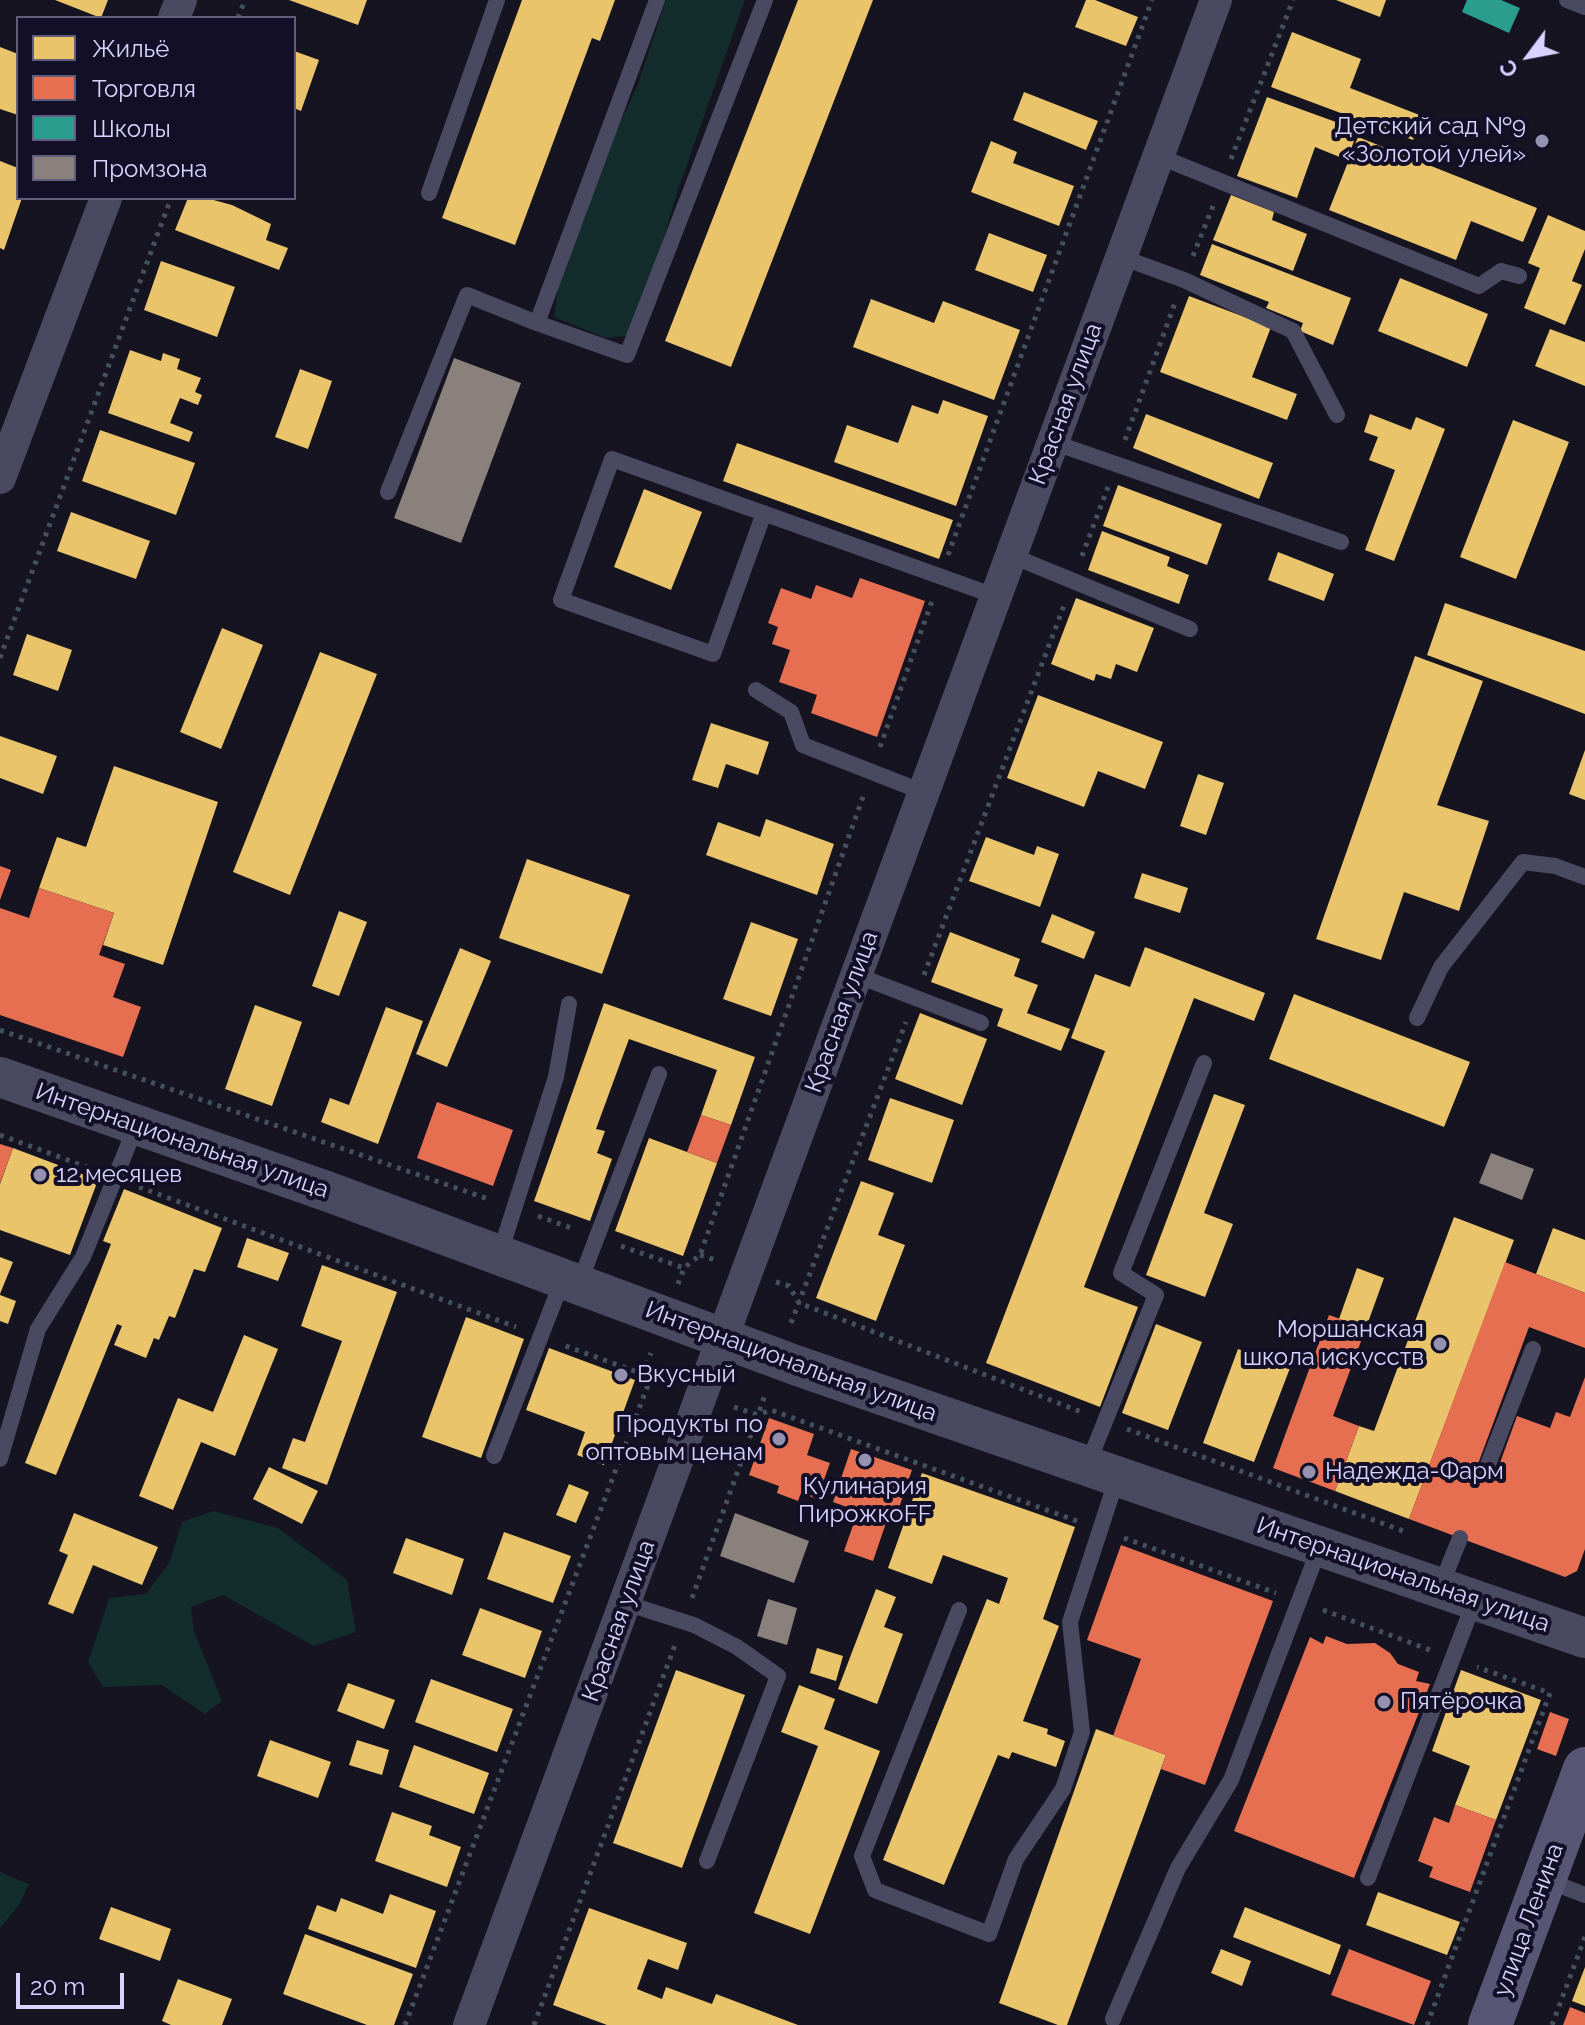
<!DOCTYPE html>
<html>
<head>
<meta charset="utf-8">
<style>
  body { margin:0 }
  #map { position:relative; width:1585px; height:2025px; overflow:hidden; background:#161421; font-family:Raleway,sans-serif }
  canvas { display:block }
  .legend { position:absolute; left:16px; top:16px; width:280px; height:184px; box-sizing:border-box; background:#120f26; border:2px solid #615e7d; margin:0; padding:10px 14px; list-style:none; font-size:24px; color:#d8d4ff }
  .legend li { display:flex; align-items:center; gap:16px; height:40px }
  .legend b { width:40px; border:2px solid #615e7d }
  .north { position:absolute; left:1489px; top:16px; width:80px; height:80px; -webkit-text-stroke:6px #120f26; paint-order:stroke; rotate:238deg; font-size:22px; font-weight:700; line-height:32px; text-align:center; color:#d8d4ff }
  .north::after { content:''; display:block; margin:auto; width:28px; height:36px; background:#d8d4ff; clip-path:polygon(50% 0,100% 100%,50% 72%,0 100%) }
  .scale { position:absolute; left:16px; top:1973px; width:108px; height:36px; box-sizing:border-box; border:4px solid #d8d4ff; border-top:0; padding-left:10px; font-size:24px; line-height:28px; white-space:nowrap; color:#d8d4ff; -webkit-text-stroke:6px #120f26; paint-order:stroke }
</style>
</head>
<body>
<div id="map">
<canvas width="1585" height="2025"></canvas>
<ul class="legend">
<li><b style="height:22px;background:#e9c46a"></b>Жильё</li>
<li><b style="height:22px;background:#e76f51"></b>Торговля</li>
<li><b style="height:22px;background:#2a9d8f"></b>Школы</li>
<li><b style="height:22px;background:#8a817c"></b>Промзона</li>
</ul>
<div class="north">С</div>
<div class="scale">20 m</div>
</div>
<script>
const context = document.querySelector('canvas').getContext('2d');
context.lineJoin = 'round';
function fillPath(path, color) { context.fillStyle = color; context.fill(path, 'evenodd'); }
const poly = rows => new Path2D(rows.map(r => 'M' + r).join(''));
function trace(path, color, width, dash) { context.strokeStyle = color; context.lineWidth = width; context.lineCap = dash ? 'butt' : 'round'; context.setLineDash(dash || []); context.stroke(path); }
function write(font, color, halo, rows, align = 'center') {
  context.font = font + ' Raleway,sans-serif'; context.lineWidth = 8; context.setLineDash([]); context.textBaseline = 'middle'; context.strokeStyle = halo; context.fillStyle = color; for (const [text, x, y, turn = 0] of rows) {
    context.save(); context.translate(x, y); context.rotate((+turn || 0) * Math.PI / 180); context.textAlign = isNaN(turn) ? turn : align; if (halo) context.strokeText(text, 0, 0); context.fillText(text, 0, 0); context.restore();
  }
}
const green = poly([
  [666,0,745,0,676,196,636,335,606,338,554,317,560,276,585,197,637,87],
  [213,1511,278,1528,347,1580,356,1632,314,1646,223,1595,191,1607,194,1631,222,1701,205,1714,162,1685,103,1687,88,1662,109,1598,146,1594,169,1563,182,1522],
  [0,1872,29,1884,19,1905,0,1928]
]);
const homes = poly([
  [55,0,108,0,101,18],
  [289,0,367,0,358,25],
  [522,0,615,0,600,41,592,38,515,245,442,218],
  [798,0,873,0,731,367,665,341],
  [1086,0,1095,0,1138,17,1126,46,1075,27],
  [1336,0,1386,0,1380,17],
  [1292,32,1361,59,1350,88,1422,116,1413,140,1271,87],
  [0,47,18,54,18,115,0,109],
  [294,51,319,60,301,111,294,108],
  [1024,92,1098,121,1086,150,1013,120],
  [1267,97,1358,130,1347,160,1315,147,1297,198,1237,176],
  [1358,137,1537,208,1523,242,1471,221,1456,260,1329,210],
  [991,141,1017,152,1013,163,1074,186,1059,226,971,192],
  [0,161,18,168,18,198,22,198,4,250,0,248],
  [1231,195,1274,212,1272,220,1307,234,1293,271,1213,240],
  [188,198,206,198,232,205,271,224,266,240,288,248,279,270,175,230],
  [1548,215,1585,231,1585,249,1572,281,1582,285,1565,325,1524,308,1540,268,1528,263],
  [989,233,1047,255,1033,292,975,270],
  [1212,244,1351,298,1333,345,1300,331,1303,323,1266,308,1269,302,1200,275],
  [161,261,235,287,217,337,144,310],
  [1400,278,1488,314,1467,367,1378,331],
  [1189,296,1271,327,1252,377,1297,394,1287,420,1160,372],
  [871,299,934,323,943,301,1020,330,994,400,853,347],
  [1550,329,1585,342,1585,386,1535,366],
  [130,350,161,361,163,353,180,359,177,369,201,378,195,392,202,395,198,405,180,398,170,423,193,432,189,442,108,413],
  [300,369,332,381,308,449,275,437],
  [943,400,988,416,956,506,834,462,847,425,898,443,912,405,938,414],
  [1146,414,1273,463,1259,499,1133,448],
  [1370,414,1411,430,1416,417,1445,429,1394,561,1365,550,1395,470,1369,460,1378,437,1364,432],
  [1513,420,1569,442,1516,579,1460,557],
  [100,430,195,463,176,515,82,481],
  [737,443,953,520,939,559,723,481],
  [1118,485,1222,524,1207,565,1103,526],
  [644,489,702,512,671,590,614,567],
  [71,512,150,541,136,579,57,551],
  [1102,531,1170,557,1167,566,1189,575,1179,604,1088,570],
  [1278,552,1334,574,1324,601,1268,580],
  [1076,598,1154,628,1137,672,1116,664,1111,679,1096,674,1094,681,1051,664],
  [1445,603,1585,651,1585,714,1427,655],
  [222,628,263,645,221,749,180,732],
  [27,634,72,650,58,691,13,675],
  [320,652,377,674,290,895,233,872],
  [1415,656,1483,681,1437,805,1489,821,1459,911,1404,892,1381,960,1316,939],
  [1038,695,1163,742,1145,789,1098,771,1084,807,1007,778],
  [711,723,769,742,758,775,726,764,718,788,692,780],
  [0,736,57,756,43,794,0,778],
  [1585,750,1585,800,1569,794],
  [114,766,218,802,163,965,103,945,114,913,39,888,57,837,86,847],
  [1198,774,1224,783,1206,835,1180,826],
  [766,819,834,844,817,895,706,855,718,822,760,837],
  [986,837,1034,855,1037,846,1059,854,1040,907,969,881],
  [527,859,630,895,602,974,499,938],
  [1142,873,1188,888,1180,913,1134,898],
  [339,911,367,922,339,996,312,986],
  [1052,914,1095,932,1084,959,1041,942],
  [751,922,798,939,771,1016,723,999],
  [950,932,1020,959,1014,976,1038,985,1027,1013,1070,1029,1061,1051,997,1026,1003,1009,931,982],
  [1145,947,1265,993,1254,1021,1194,998,1084,1287,1138,1307,1100,1407,986,1363,1105,1051,1071,1038,1095,974,1130,987],
  [460,948,491,961,447,1067,416,1054],
  [1294,994,1470,1062,1444,1127,1269,1059],
  [604,1003,755,1057,731,1125,701,1115,717,1070,629,1039,596,1129,605,1131,597,1153,612,1159,590,1221,534,1201],
  [255,1005,302,1022,272,1106,225,1089],
  [386,1007,423,1021,378,1144,321,1122,330,1098,349,1105],
  [920,1013,987,1039,962,1105,895,1079],
  [1214,1094,1245,1105,1204,1213,1233,1224,1205,1297,1146,1275],
  [890,1098,954,1120,932,1183,868,1160],
  [649,1138,717,1163,683,1256,615,1231],
  [13,1148,98,1180,70,1255,0,1230,0,1184],
  [861,1181,894,1193,878,1235,905,1245,876,1321,816,1298],
  [124,1189,222,1228,205,1272,194,1269,175,1318,169,1316,159,1340,154,1338,146,1358,114,1345,122,1326,117,1324,56,1475,25,1463,111,1244,103,1241],
  [1454,1217,1514,1240,1409,1519,1335,1491,1359,1426,1374,1431],
  [1553,1228,1585,1240,1585,1293,1536,1274],
  [247,1238,289,1253,278,1281,237,1267],
  [0,1257,13,1262,0,1294],
  [322,1265,397,1292,327,1485,282,1468,293,1438,305,1442,342,1341,301,1326],
  [1357,1268,1384,1278,1366,1328,1339,1319],
  [0,1295,16,1301,8,1324,0,1321],
  [466,1317,524,1339,481,1458,422,1437],
  [1156,1324,1202,1342,1168,1430,1122,1413],
  [244,1335,278,1349,235,1456,201,1442,173,1510,139,1496,178,1398,213,1412],
  [549,1348,635,1380,604,1465,577,1455,585,1432,526,1410],
  [1238,1349,1290,1368,1254,1462,1203,1443],
  [269,1467,318,1491,302,1524,253,1499],
  [922,1473,1075,1527,1043,1619,1059,1626,1023,1721,1048,1729,1047,1734,1065,1741,1056,1767,1012,1752,1009,1759,998,1755,944,1885,883,1860,987,1599,999,1604,1008,1578,943,1555,932,1584,888,1568],
  [569,1484,589,1492,576,1523,556,1515],
  [74,1513,158,1547,142,1585,93,1565,73,1614,48,1604,68,1555,59,1551],
  [504,1532,571,1556,553,1603,487,1579],
  [406,1538,464,1559,452,1595,393,1573],
  [876,1589,896,1597,884,1627,903,1634,877,1704,838,1689],
  [480,1608,542,1631,525,1678,462,1655],
  [817,1648,843,1656,836,1681,810,1673],
  [676,1670,745,1695,682,1868,613,1843],
  [1461,1670,1541,1700,1496,1820,1455,1805,1470,1766,1432,1751],
  [431,1679,513,1709,497,1752,415,1722],
  [348,1683,395,1700,384,1729,337,1711],
  [799,1685,835,1699,824,1729,880,1751,810,1934,754,1913,818,1746,781,1732],
  [1096,1729,1166,1755,1067,2025,1058,2025,999,2003],
  [270,1740,331,1762,318,1798,257,1776],
  [357,1740,389,1750,382,1775,349,1765],
  [414,1745,489,1773,474,1814,399,1787],
  [392,1812,432,1826,429,1835,461,1847,447,1887,375,1861],
  [1378,1892,1460,1922,1447,1955,1366,1925],
  [390,1894,436,1911,416,1968,308,1929,317,1905,336,1912,341,1898,383,1914],
  [111,1907,171,1929,160,1961,99,1939],
  [1245,1907,1341,1945,1330,1975,1233,1937],
  [589,1908,687,1943,678,1970,648,1959,637,1989,662,1999,666,1987,712,2004,716,1994,798,2025,607,2025,553,2005],
  [305,1934,413,1974,394,2025,367,2025,283,1994],
  [1221,1949,1251,1961,1242,1986,1211,1973],
  [1585,1967,1585,2006,1572,2001],
  [178,1979,232,1999,222,2025,171,2025,162,2021]
]);
const shops = poly([
  [860,578,925,601,877,737,811,713,817,695,779,682,790,650,772,644,778,627,768,623,781,588,811,599,816,585,852,598],
  [0,866,11,870,0,900],
  [39,888,114,913,99,955,125,964,113,997,141,1007,123,1057,0,1015,0,908,29,918],
  [437,1102,513,1130,493,1186,417,1158],
  [701,1115,731,1125,717,1163,687,1152],
  [0,1144,13,1148,0,1183],
  [1505,1262,1585,1293,1585,1348,1529,1327,1478,1464,1497,1471,1517,1416,1550,1428,1556,1412,1570,1417,1585,1377,1585,1549,1577,1571,1565,1577,1409,1519],
  [1329,1315,1366,1328,1333,1416,1359,1426,1335,1491,1273,1468],
  [769,1418,814,1434,807,1455,830,1463,817,1499,801,1493,798,1501,777,1493,779,1486,749,1475],
  [851,1449,912,1470,894,1522,887,1520,873,1561,844,1551,858,1511,833,1502],
  [1121,1545,1273,1601,1205,1785,1161,1769,1166,1755,1113,1736,1141,1659,1087,1640],
  [1326,1636,1347,1644,1375,1643,1390,1653,1398,1664,1419,1672,1416,1681,1430,1684,1354,1878,1234,1831,1310,1637,1323,1644],
  [1550,1712,1569,1719,1556,1756,1537,1749],
  [1455,1805,1496,1820,1470,1892,1429,1877,1433,1867,1418,1861,1434,1817,1449,1823],
  [1349,1949,1431,1981,1414,2025,1331,1995],
  [1570,2007,1585,2013,1585,2025,1563,2025]
]);
const schools = poly([
  [1467,0,1501,0,1520,8,1509,33,1462,12]
]);
const industry = poly([
  [454,358,521,383,461,543,394,518],
  [1491,1153,1534,1169,1522,1200,1479,1183],
  [735,1513,809,1541,794,1583,720,1556],
  [768,1599,797,1608,787,1645,757,1636]
]);
const path = poly([
  [238,18,245,0],
  [1231,159,1293,0],
  [1193,256,1213,206],
  [1125,440,1175,303],
  [948,555,1152,0],
  [1082,556,1108,487],
  [0,658,171,198],
  [880,747,933,598],
  [924,975,1065,603],
  [0,1030,491,1200],
  [0,1135,92,1169],
  [139,1187,516,1327],
  [538,1216,574,1229],
  [621,1246,684,1268],
  [700,1255,718,1261],
  [776,1282,789,1286,799,1303,1084,1413],
  [678,1284,684,1268,700,1255,864,794],
  [791,1323,906,1022],
  [643,1374,651,1353],
  [651,1377,671,1384],
  [734,1407,758,1415,766,1392],
  [1127,1429,1406,1532],
  [1124,1538,1276,1593],
  [692,1598,758,1415,771,1410,1077,1521],
  [1323,1610,1430,1650],
  [405,2025,651,1377,563,1345],
  [534,2025,675,1645],
  [1427,2025,1550,1693,1477,1667],
  [1552,2025,1585,1937]
]);
const service = poly([
  [1567,0,1585,7],
  [1158,156,1479,286,1501,271,1519,276],
  [429,193,497,0],
  [1121,257,1184,280,1293,331,1337,415],
  [537,323,627,355,765,0],
  [1052,442,1341,542],
  [388,492,467,295,537,323,657,0],
  [764,513,713,654,561,600,612,459,995,596],
  [1010,555,1190,629],
  [756,690,791,712,803,745,923,792],
  [856,975,981,1023],
  [1417,1018,1441,967,1523,862,1555,866,1585,877],
  [499,1256,556,1077,569,1004],
  [579,1284,659,1074],
  [494,1456,563,1279],
  [0,1459,38,1329,83,1257,136,1126],
  [1087,1466,1156,1295,1121,1273,1204,1063],
  [1487,1467,1533,1349],
  [1440,1588,1460,1538],
  [625,1603,694,1625,737,1647,778,1676,707,1861],
  [959,1610,862,1856,875,1890,989,1934,1016,1859,1063,1789,1082,1732,1070,1622,1117,1478],
  [1368,1878,1475,1600],
  [1546,1880,1585,1895],
  [1113,2019,1178,1868,1231,1780,1320,1546]
]);
const minor = poly([
  [174,18,181,0],
  [0,478,106,198],
  [469,2025,1216,0]
]);
const tertiary = poly([
  [0,1077,329,1192,795,1365,1585,1638]
]);
const secondary = poly([
  [1490,2025,1585,1769]
]);
const markers = [
  [1542,141,8,"#9491b1"],
  [40,1175,8,"#9491b1"],
  [1440,1344,8,"#9491b1"],
  [621,1375,8,"#9491b1"],
  [779,1439,8,"#9491b1"],
  [865,1460,8,"#9491b1"],
  [1309,1472,8,"#9491b1"],
  [1384,1702,8,"#9491b1"]
];
const poiNames = [
  ["Детский сад №9",1526,127,"right"],
  ["«Золотой улей»",1526,155,"right"],
  ["12 месяцев",56,1175],
  ["Моршанская",1424,1330,"right"],
  ["школа искусств",1424,1358,"right"],
  ["Вкусный",637,1375],
  ["Продукты по",763,1425,"right"],
  ["оптовым ценам",763,1453,"right"],
  ["Надежда-Фарм",1325,1472],
  ["Кулинария",865,1487,"center"],
  ["ПирожкоFF",865,1515,"center"],
  ["Пятёрочка",1400,1702]
];
const streetNames = [
  ["Красная улица",1066,404,-70],
  ["Красная улица",842,1012,-70],
  ["Интернациональная улица",182,1141,19],
  ["Интернациональная улица",791,1362,20],
  ["Интернациональная улица",1403,1575,19],
  ["Красная улица",619,1621,-70],
  ["улица Ленина",1529,1920,-70]
];
fillPath(green, '#132c2c');
fillPath(homes, '#e9c46a');
fillPath(shops, '#e76f51');
fillPath(schools, '#2a9d8f');
fillPath(industry, '#8a817c');
trace(path, '#44505e', 5, [4, 6]);
trace(service, '#4a4962', 16);
trace(minor, '#4a4962', 32);
trace(tertiary, '#4a4962', 40);
trace(secondary, '#575674', 44);
for (const [x, y, r, color] of markers) { const dot = new Path2D(); dot.arc(x, y, r, 0, 2 * Math.PI); context.fillStyle = color; context.fill(dot); trace(dot, '#120f26', 3); }
write('24px', '#d8d4ff', '#120f26', poiNames, 'left');
write('24px', '#d8d4ff', '#120f26', streetNames);
</script>
</body>
</html>
